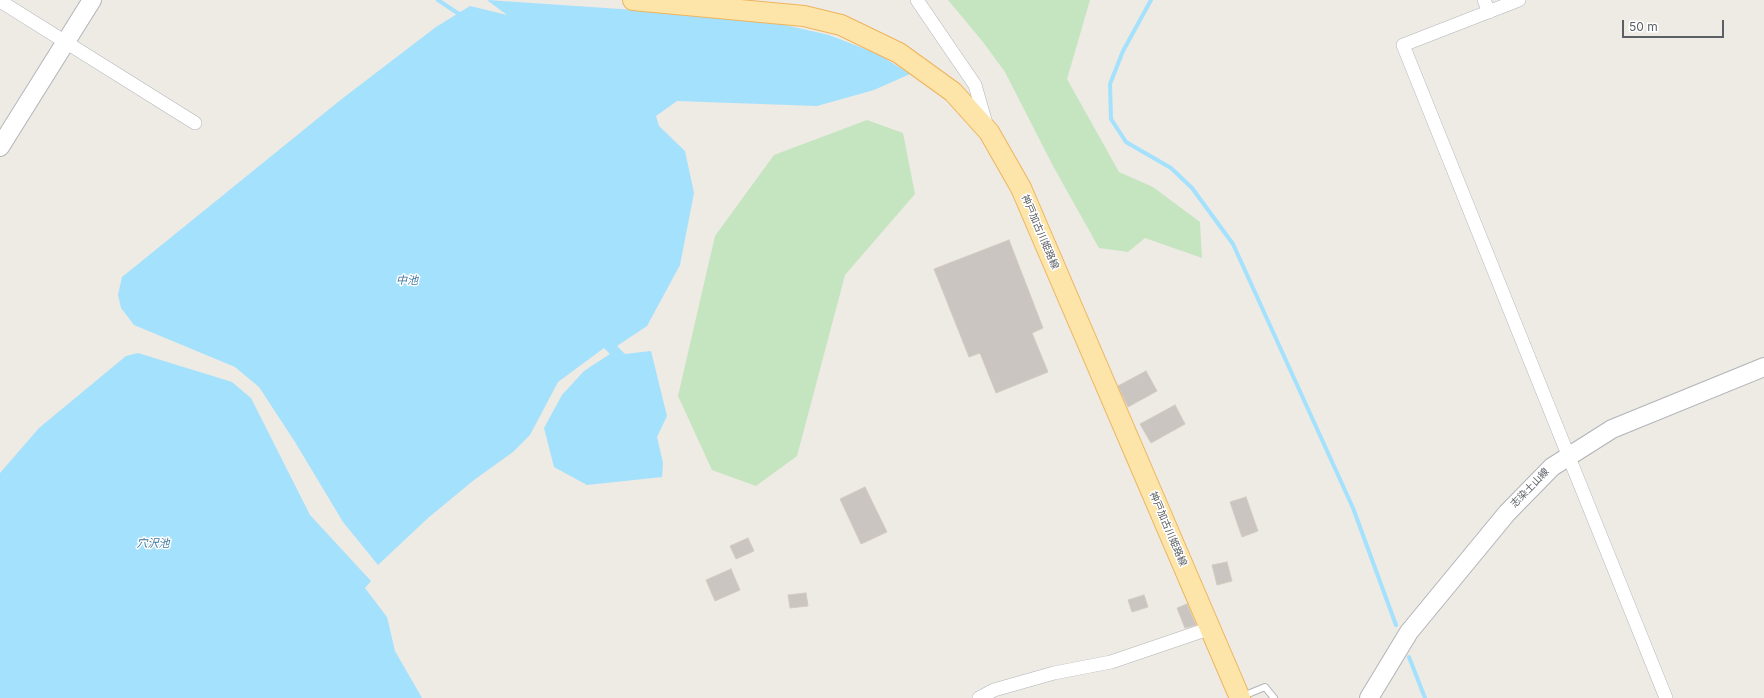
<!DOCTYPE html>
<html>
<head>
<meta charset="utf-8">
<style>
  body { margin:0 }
  #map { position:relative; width:1764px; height:698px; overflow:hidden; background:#eeeae4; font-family:Inter,sans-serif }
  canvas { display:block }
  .scale { position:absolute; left:1622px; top:20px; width:102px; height:18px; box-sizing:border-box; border:2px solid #5c6064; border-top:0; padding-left:5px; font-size:12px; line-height:14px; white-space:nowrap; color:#5c6064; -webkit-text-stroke:3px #fff; paint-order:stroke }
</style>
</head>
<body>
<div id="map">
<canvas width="1764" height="698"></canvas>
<div class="scale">50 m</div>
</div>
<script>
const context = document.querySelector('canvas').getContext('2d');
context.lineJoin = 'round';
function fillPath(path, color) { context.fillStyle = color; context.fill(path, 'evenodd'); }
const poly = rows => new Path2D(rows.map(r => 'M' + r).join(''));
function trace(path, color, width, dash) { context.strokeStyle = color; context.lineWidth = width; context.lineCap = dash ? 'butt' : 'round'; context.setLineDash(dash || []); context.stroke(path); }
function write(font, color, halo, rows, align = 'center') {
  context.font = font + ' Inter,"Noto Sans JP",sans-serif'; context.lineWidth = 3; context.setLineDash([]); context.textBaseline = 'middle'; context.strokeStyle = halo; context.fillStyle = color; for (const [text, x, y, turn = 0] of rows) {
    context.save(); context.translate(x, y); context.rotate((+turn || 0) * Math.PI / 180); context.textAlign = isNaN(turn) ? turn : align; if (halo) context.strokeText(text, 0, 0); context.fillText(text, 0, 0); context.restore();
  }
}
const green = poly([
  [948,0,1090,0,1067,79,1119,172,1153,187,1200,222,1202,258,1145,238,1128,252,1099,248,1053,166,1005,72,983,42],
  [867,120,903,133,915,194,845,275,797,456,756,486,712,470,678,396,715,236,774,155]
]);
const water = poly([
  [487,0,754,18,829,35,878,54,910,74,874,90,817,106,677,101,656,116,659,126,685,151,694,193,680,265,647,326,617,346,625,354,651,351,667,416,657,437,663,463,662,477,587,485,554,467,544,428,562,395,584,371,610,354,604,348,558,382,530,435,513,452,474,480,428,518,378,565,343,522,295,442,259,387,235,367,134,325,121,308,118,295,122,277,132,269,343,98,436,27,470,6,507,15],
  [138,353,232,382,251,398,310,515,371,581,365,588,387,617,395,651,422,698,0,698,0,473,39,428,126,356]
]);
const stream = poly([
  [438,0,462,16],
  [1151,0,1123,51,1110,84,1111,119,1126,142,1171,168,1192,188,1233,244,1353,508,1396,625],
  [1409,657,1425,698]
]);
const building = poly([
  [1009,240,1043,328,1032,333,1048,372,996,393,980,353,969,357,934,269,1009,240],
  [1146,371,1157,391,1128,407,1118,386,1146,371],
  [1175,405,1185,424,1151,443,1140,424,1175,405],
  [865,487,887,532,861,544,840,499,865,487],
  [1246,497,1258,531,1242,537,1230,502,1246,497],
  [748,538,754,551,736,559,730,546,748,538],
  [1227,562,1232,581,1217,585,1212,565,1227,562],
  [731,569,740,590,715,601,706,580,731,569],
  [806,593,808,606,790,608,788,595,806,593],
  [1144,595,1148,607,1132,612,1128,600,1144,595],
  [1187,604,1196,625,1185,628,1177,608,1187,604]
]);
const lane = poly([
  [1243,696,1265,687,1274,698]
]);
const street = poly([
  [917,0,975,85,987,127],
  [1484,0,1489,12],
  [1519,0,1403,45,1666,698],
  [0,1,195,123],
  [979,698,994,690,1054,673,1111,662,1211,628]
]);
const secondary = poly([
  [0,147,92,0],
  [1369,698,1409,632,1507,513,1552,467,1612,429,1764,367]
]);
const primary = poly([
  [633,0,804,16,841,25,899,53,953,92,989,132,1021,188,1240,698]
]);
const streetNames = [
  ["神戸加古川姫路線",1040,232,67],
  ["志染土山線",1530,488,-46],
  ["神戸加古川姫路線",1168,529,67]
];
const waterNames = [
  ["中池",407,281],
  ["穴沢池",153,544]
];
fillPath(green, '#c5e5c0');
fillPath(water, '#a4e1fd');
trace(stream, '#a4e1fd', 4);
fillPath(building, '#cac5c1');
trace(building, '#d3cbc2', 1);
trace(lane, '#b1b5b8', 8);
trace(street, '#b1b5b8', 14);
trace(secondary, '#b0b4b8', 20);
trace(primary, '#eeb45c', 22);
trace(lane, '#fff', 6);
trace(street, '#fff', 13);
trace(secondary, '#fff', 18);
trace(primary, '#fde5a9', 20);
write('10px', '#5c6064', '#fff', streetNames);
write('italic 11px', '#3c779e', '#fff', waterNames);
</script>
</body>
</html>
